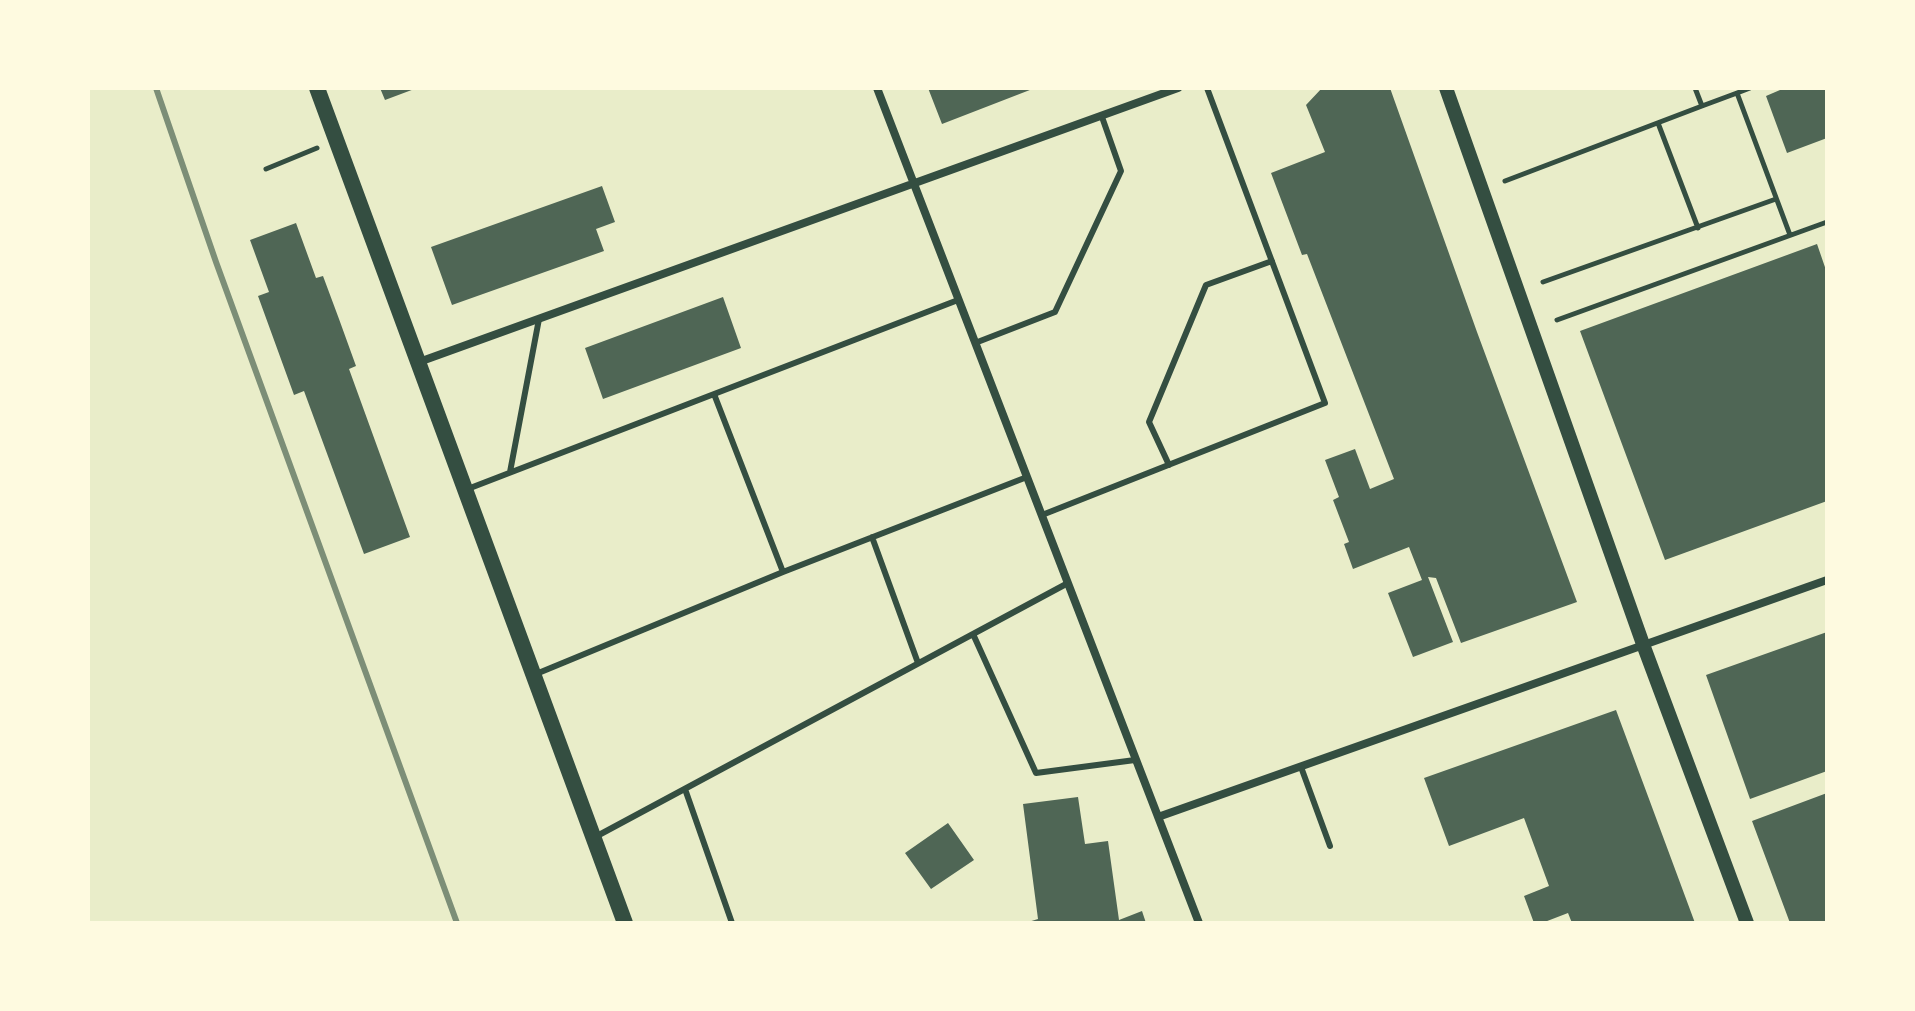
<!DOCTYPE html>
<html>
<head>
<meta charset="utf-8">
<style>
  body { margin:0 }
  #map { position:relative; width:1915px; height:1011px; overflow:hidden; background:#e9edc9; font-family:"Space Grotesk",sans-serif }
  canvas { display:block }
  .frame { position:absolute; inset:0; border:90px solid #fefae0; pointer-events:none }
</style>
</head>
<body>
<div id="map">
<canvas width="1915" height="1011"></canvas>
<div class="frame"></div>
</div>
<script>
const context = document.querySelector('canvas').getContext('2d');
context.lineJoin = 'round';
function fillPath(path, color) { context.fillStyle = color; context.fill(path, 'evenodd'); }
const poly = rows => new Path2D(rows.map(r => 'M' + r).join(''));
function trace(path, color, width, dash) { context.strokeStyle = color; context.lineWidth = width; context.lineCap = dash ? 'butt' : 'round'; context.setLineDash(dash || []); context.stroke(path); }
const building = poly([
  [380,88,417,88,385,100],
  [928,88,1035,88,942,124],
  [1322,88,1390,88,1477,332,1577,602,1461,643,1436,578,1428,577,1453,642,1413,657,1388,593,1422,580,1409,547,1353,569,1344,544,1349,542,1333,500,1339,497,1325,460,1355,449,1370,489,1394,479,1307,254,1302,255,1271,173,1325,152,1306,105],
  [1779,88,1827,88,1827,138,1787,153,1766,96,1780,90],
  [602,186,615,222,596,229,604,251,452,305,431,247],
  [296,223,316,278,323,276,339,319,356,366,349,369,410,537,364,554,304,391,294,395,258,296,269,292,250,240],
  [1817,244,1827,273,1827,501,1665,560,1580,331],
  [723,297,741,348,603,399,585,348],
  [1827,632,1827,771,1750,799,1706,675],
  [1616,710,1695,923,1572,923,1568,913,1542,923,1534,923,1524,896,1549,886,1524,818,1449,846,1424,778],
  [1827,793,1827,923,1790,923,1752,821],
  [1078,797,1085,844,1108,841,1119,920,1142,911,1146,923,1025,923,1038,919,1023,804],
  [948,823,974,860,931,889,905,853]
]);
const path = poly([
  [1737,93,1750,88],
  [1702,106,1737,93,1790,235],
  [1658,123,1698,228],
  [266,169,317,148],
  [1505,181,1702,106,1695,88],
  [1543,282,1776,199],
  [1557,320,1827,222]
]);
const service = poly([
  [975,343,1055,312,1121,171,1102,117],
  [714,394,783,572],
  [1169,465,1149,422,1206,285,1272,261],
  [510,472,539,319],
  [465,490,958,300],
  [1042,515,1325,403,1207,88],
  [872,537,918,663],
  [973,634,1036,773,1135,760],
  [536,674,783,572,1027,477],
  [1301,767,1330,846],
  [685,789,732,923],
  [597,836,1068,583]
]);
const minor = poly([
  [877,88,1199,923],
  [419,362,1178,88],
  [1158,817,1827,580]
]);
const tertiary = poly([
  [1446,88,1644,647,1747,923]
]);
const secondary = poly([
  [317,88,625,923]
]);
const rail = poly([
  [156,88,216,262,457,923]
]);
fillPath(building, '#4f6655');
trace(path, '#344e41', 5);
trace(service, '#344e41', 6);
trace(minor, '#344e41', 8);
trace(tertiary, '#344e41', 14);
trace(secondary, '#344e41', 16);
trace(rail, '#7c8e77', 6);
</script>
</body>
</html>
